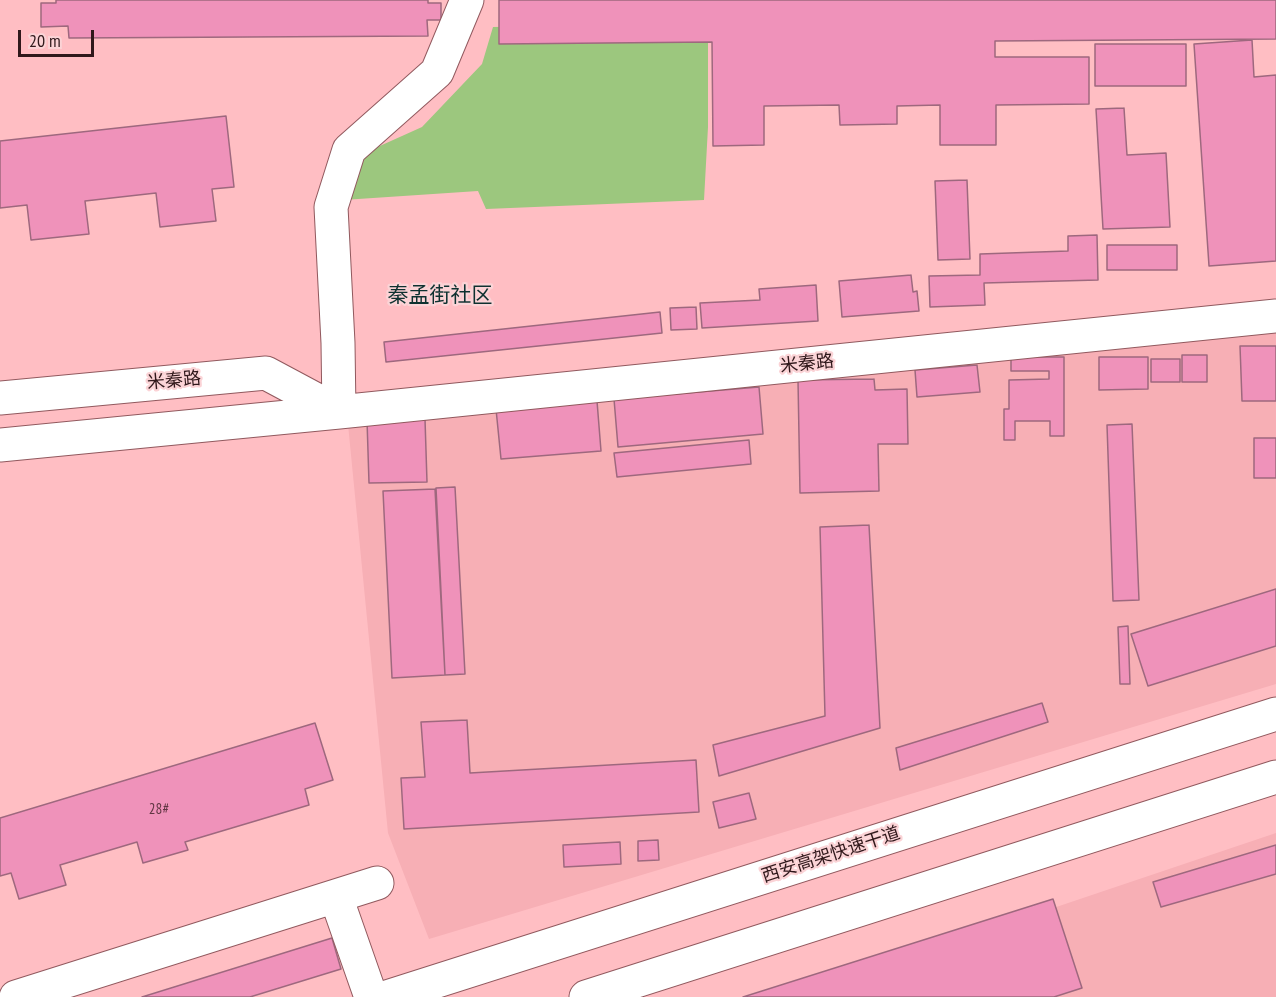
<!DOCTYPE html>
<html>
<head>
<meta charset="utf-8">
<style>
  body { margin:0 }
  #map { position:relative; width:1276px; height:997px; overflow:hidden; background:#ffbec3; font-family:"PT Sans Narrow",sans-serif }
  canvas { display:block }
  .scale { position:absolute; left:18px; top:30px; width:76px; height:27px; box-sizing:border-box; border:3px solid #30181b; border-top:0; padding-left:8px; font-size:18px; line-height:21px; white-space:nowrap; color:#30181b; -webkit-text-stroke:4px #fbd3d6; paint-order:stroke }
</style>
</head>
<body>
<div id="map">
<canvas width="1276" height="997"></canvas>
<div class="scale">20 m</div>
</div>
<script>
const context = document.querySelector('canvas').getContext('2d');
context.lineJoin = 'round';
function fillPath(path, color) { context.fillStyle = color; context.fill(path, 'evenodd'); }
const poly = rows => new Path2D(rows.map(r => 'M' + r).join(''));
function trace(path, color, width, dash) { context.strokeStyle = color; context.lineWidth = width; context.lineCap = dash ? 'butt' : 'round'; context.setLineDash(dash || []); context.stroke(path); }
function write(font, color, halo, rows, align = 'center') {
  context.font = font + ' "PT Sans Narrow","Noto Sans SC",sans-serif'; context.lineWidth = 4.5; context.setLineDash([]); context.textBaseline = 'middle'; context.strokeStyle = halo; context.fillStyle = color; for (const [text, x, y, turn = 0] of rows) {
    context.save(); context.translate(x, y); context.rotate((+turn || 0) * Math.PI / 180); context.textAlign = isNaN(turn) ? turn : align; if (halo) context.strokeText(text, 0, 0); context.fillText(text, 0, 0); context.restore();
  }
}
const built = poly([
  [1276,332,1276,684,429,939,388,833,347,414],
  [1276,833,1276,997,789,997]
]);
const green = poly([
  [708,23,708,127,704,200,486,209,478,191,343,200,362,154,422,127,482,64,493,27]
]);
const building = poly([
  [56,0,428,0,428,3,441,3,441,20,427,20,428,36,69,38,68,26,41,27,41,3,56,3,56,0],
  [499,0,1276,0,1276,39,995,41,995,57,1089,57,1089,104,996,105,996,145,940,145,940,105,897,106,897,124,840,125,839,105,764,106,764,145,713,146,712,42,499,44,499,0],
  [1252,40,1254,77,1276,75,1276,261,1209,266,1194,44,1252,40],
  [1095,44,1186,44,1186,86,1095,86,1095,44],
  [1124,108,1127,155,1166,153,1170,227,1103,229,1096,109,1124,108],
  [226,116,234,187,212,189,216,221,160,227,156,193,85,201,89,234,31,240,27,205,0,208,0,141,226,116],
  [967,180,970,259,938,260,935,181,967,180],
  [1097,235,1098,280,984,283,985,305,930,307,929,276,980,275,980,254,1068,251,1068,236,1097,235],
  [1107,245,1177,245,1177,270,1107,270,1107,245],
  [911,275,913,292,917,291,919,311,842,317,839,281,911,275],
  [816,285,818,321,702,328,700,303,760,300,759,289,816,285],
  [696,307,697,329,671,330,670,308,696,307],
  [660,312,662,333,386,362,384,342,660,312],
  [1240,346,1276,346,1276,401,1242,401,1240,346],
  [1182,355,1207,355,1207,382,1182,382,1182,355],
  [1011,357,1064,357,1064,436,1050,436,1050,421,1015,421,1015,440,1004,440,1004,409,1009,409,1009,380,1049,379,1049,371,1011,371,1011,357],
  [1099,357,1148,357,1148,389,1099,390,1099,357],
  [1151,359,1180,359,1180,382,1151,382,1151,359],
  [977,365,980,392,917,397,915,370,977,365],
  [874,379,875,390,907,389,908,444,878,444,879,491,800,493,798,380,874,379],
  [759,387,763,434,618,447,614,399,759,387],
  [597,401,601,451,501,459,496,409,597,401],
  [425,419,427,482,369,483,367,420,425,419],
  [1132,424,1139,600,1113,601,1107,425,1132,424],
  [1254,438,1276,438,1276,478,1254,478,1254,438],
  [749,440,751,464,617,477,614,453,749,440],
  [455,487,465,674,445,675,436,488,455,487],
  [435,489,445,675,392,678,383,491,435,489],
  [869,525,880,728,719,776,713,745,825,716,820,527,869,525],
  [1276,589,1276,646,1148,686,1131,634,1276,589],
  [1128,626,1130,684,1120,684,1118,627,1128,626],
  [1042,703,1048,722,900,770,896,748,1042,703],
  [467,720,470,773,696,760,699,812,404,829,401,778,425,777,421,722,467,720],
  [315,723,333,780,305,789,309,805,185,842,188,850,143,863,137,842,60,865,66,885,19,899,11,873,0,876,0,818,315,723],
  [749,793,756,819,719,828,713,802,749,793],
  [658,840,659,860,638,861,638,841,658,840],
  [620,842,621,864,564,867,563,845,620,842],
  [1276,845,1276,874,1161,907,1153,882,1276,845],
  [1053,899,1082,988,1054,997,743,997,1053,899],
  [332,938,341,969,250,997,142,997,332,938]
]);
const minor = poly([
  [0,398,266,373,339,412],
  [339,412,338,343,331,207,349,150,437,72,467,0],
  [0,445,339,412,1276,316],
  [336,897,371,997],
  [16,997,377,883]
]);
const highway = poly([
  [387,997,1276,714],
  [586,997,1276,777]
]);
const numberNames = [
  ["28#",159,810]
];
const streetNames = [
  ["米秦路",807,364,-6],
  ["米秦路",174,381,-5],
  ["西安高架快速干道",831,855,-18]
];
const quarterNames = [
  ["秦孟街社区",440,296]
];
fillPath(built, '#f7afb5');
fillPath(green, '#9cc77e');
fillPath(building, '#ef92ba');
trace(building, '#9e687e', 1.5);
trace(minor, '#91595e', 35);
trace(highway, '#91595e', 35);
trace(minor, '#fff', 33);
trace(highway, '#fff', 33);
write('15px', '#603643', null, numberNames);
write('18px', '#30181b', '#fbd3d6', streetNames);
write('21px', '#0e3130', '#fbd3d6', quarterNames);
</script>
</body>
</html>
